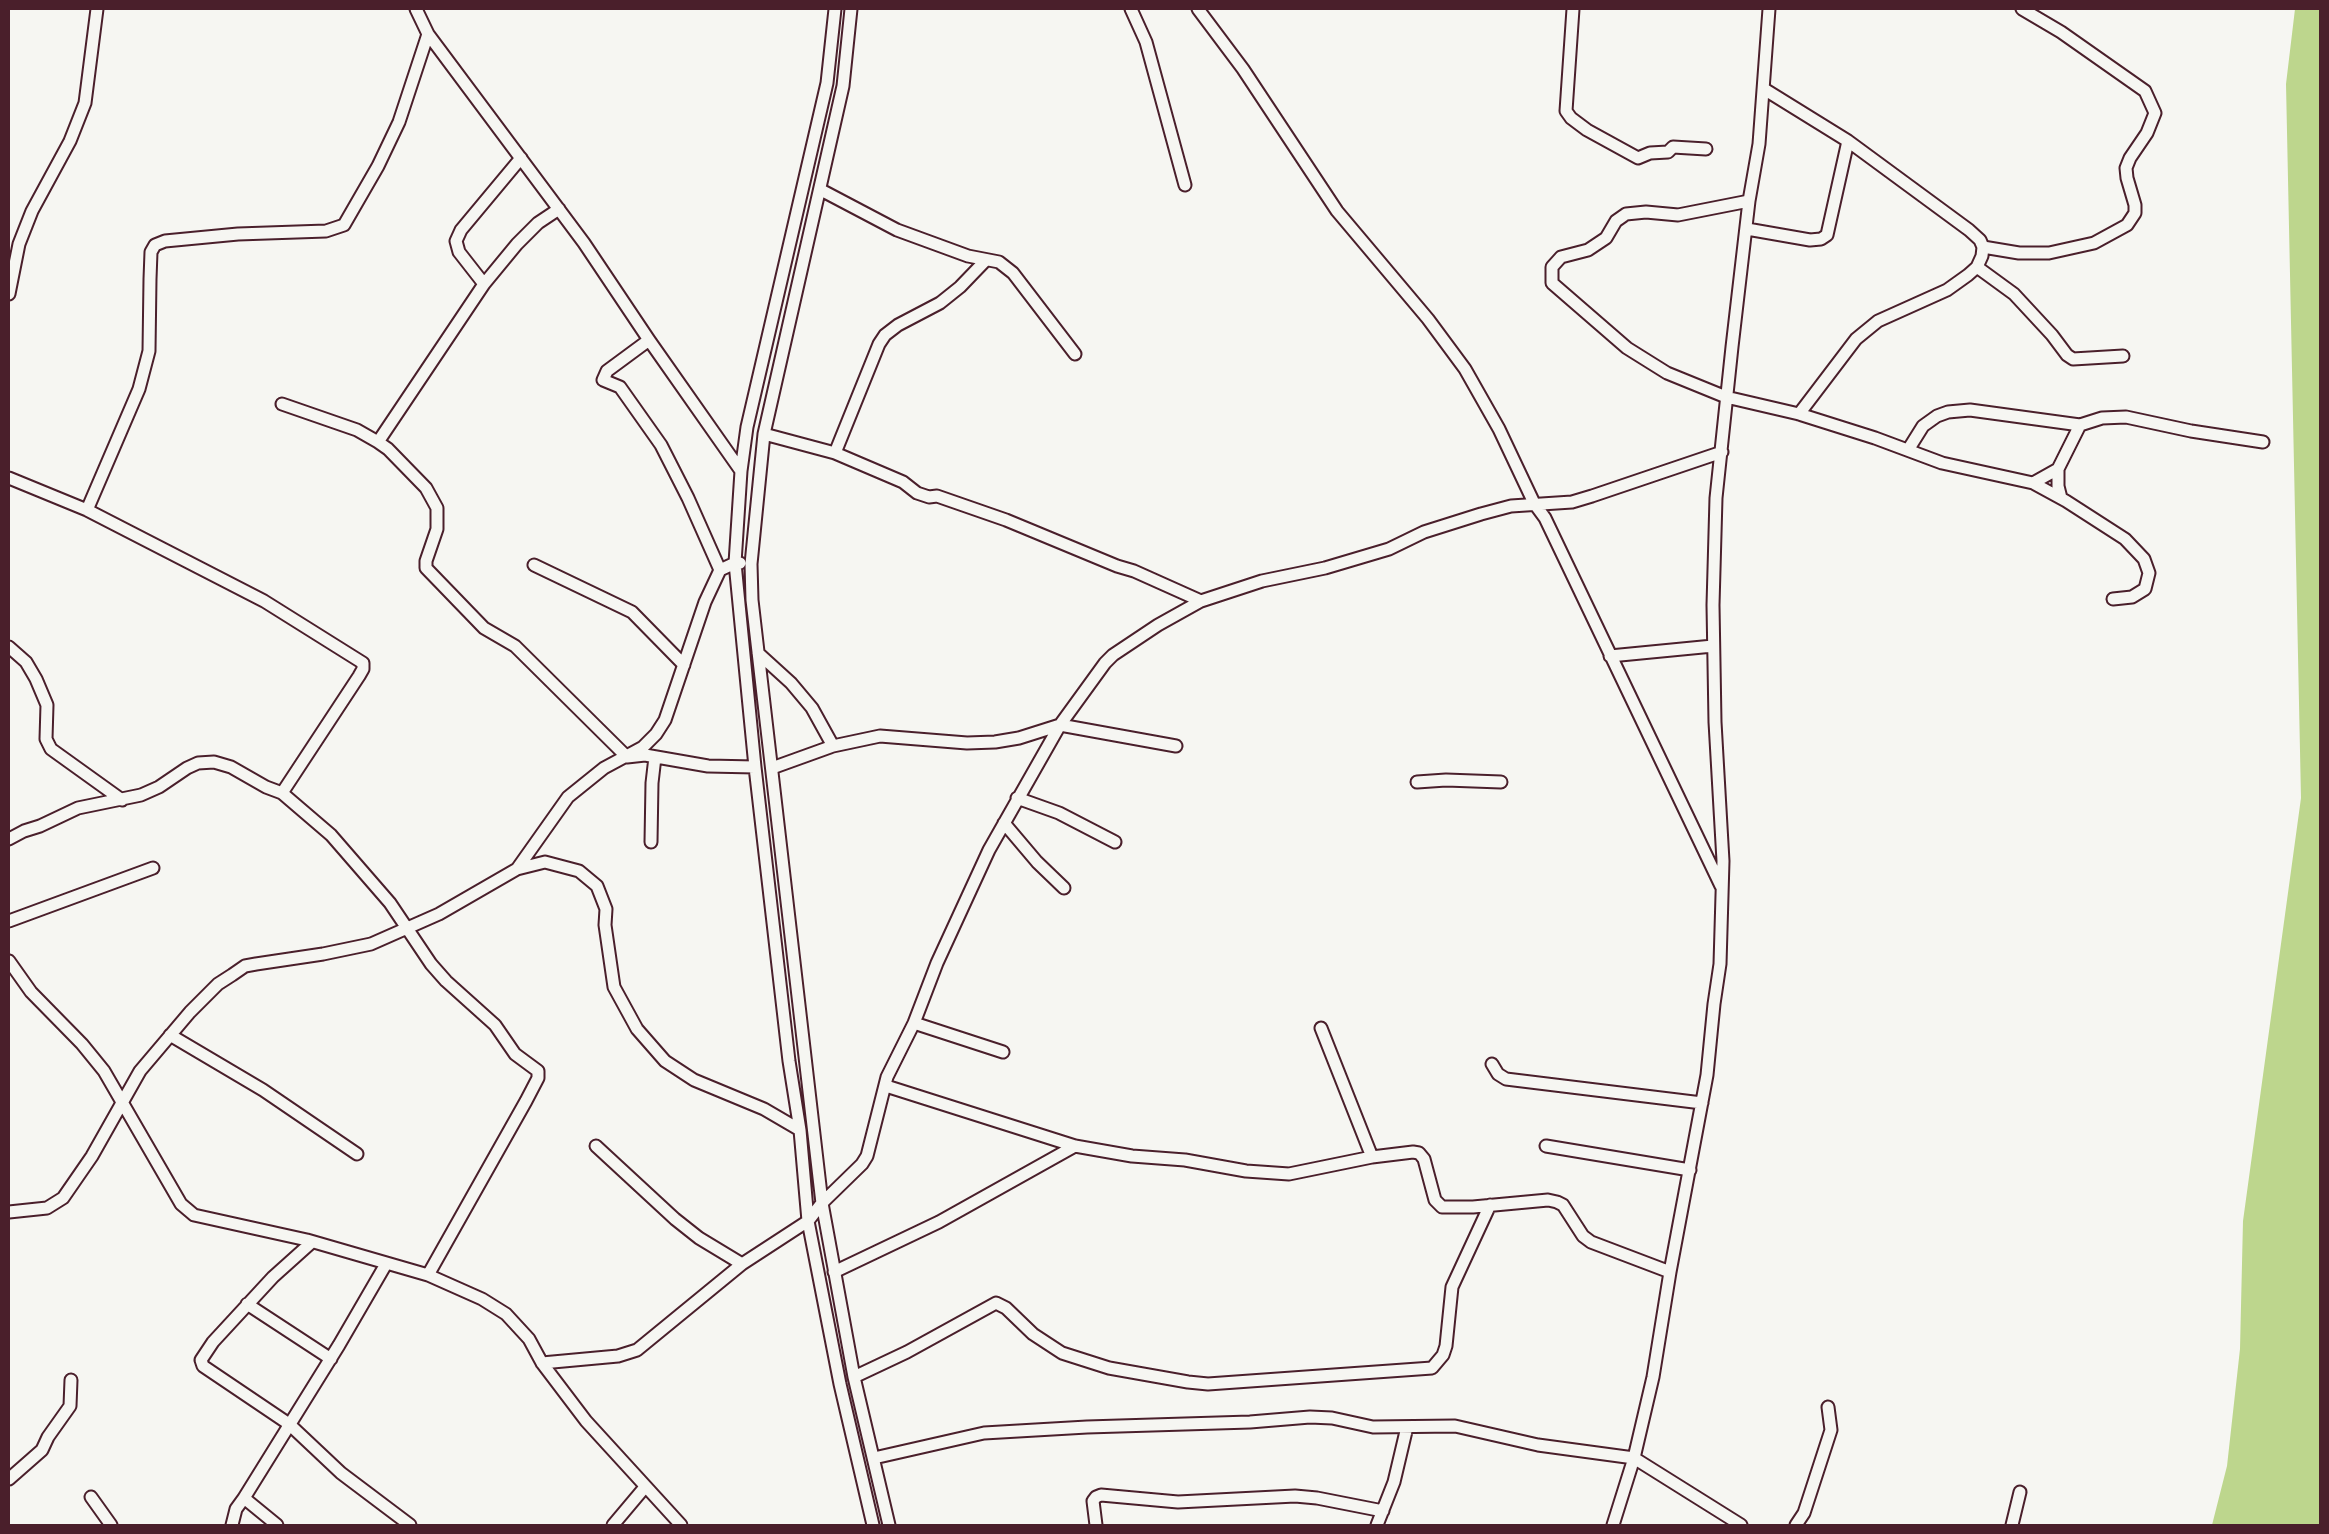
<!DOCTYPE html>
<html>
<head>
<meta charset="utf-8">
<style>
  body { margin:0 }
  #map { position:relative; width:2329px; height:1534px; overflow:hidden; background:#f6f6f2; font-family:Caveat,sans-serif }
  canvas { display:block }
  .frame { position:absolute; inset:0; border:10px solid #4a1f2b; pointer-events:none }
</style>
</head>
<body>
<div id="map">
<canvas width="2329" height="1534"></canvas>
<div class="frame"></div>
</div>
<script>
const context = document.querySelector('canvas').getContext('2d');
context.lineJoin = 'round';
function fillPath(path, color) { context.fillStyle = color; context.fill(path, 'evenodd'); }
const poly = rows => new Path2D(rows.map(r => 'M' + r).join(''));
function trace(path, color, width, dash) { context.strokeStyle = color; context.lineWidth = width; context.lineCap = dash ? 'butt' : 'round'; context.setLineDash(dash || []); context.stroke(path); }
const green = poly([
  [2295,9,2320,9,2320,1525,2212,1525,2227,1466,2240,1349,2243,1221,2301,798,2286,84]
]);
const minor = poly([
  [416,9,428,34,584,243,649,340,741,471],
  [835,9,827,83,747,427,741,471,735,563,755,767,789,1061,800,1130,808,1221,840,1384,873,1525],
  [851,9,843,86,764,434,751,564,752,600,822,1203,854,1377,889,1525],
  [1131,9,1146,42,1185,185],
  [1198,9,1243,69,1337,211,1428,319,1465,369,1499,429,1534,503,1545,518,1721,886],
  [1573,9,1566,111,1571,118,1587,130,1638,158,1650,153,1668,152,1673,147,1706,149],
  [1764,89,1848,141,1969,230,1980,240,1983,247,1982,256,1977,267,1968,275,1947,290,1878,321,1856,339,1799,414],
  [821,190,897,230,968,256,999,262,1013,273,1075,354],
  [1749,201,1678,215,1646,212,1626,214,1616,221,1606,238,1588,250,1561,257,1552,267,1552,283,1627,348,1667,373,1726,397,1799,414,1875,438,1942,463,2033,483,2066,501,2125,539,2144,559,2149,573,2145,589,2132,597,2113,599],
  [1747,229,1810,240,1821,239,1827,235,1848,141],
  [1983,247,2019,253,2049,253,2094,243,2127,225,2135,213,2135,205,2127,178,2126,168,2130,158,2147,133,2155,113,2145,91,2061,32,2022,9],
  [1977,267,2014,294,2052,335,2067,355,2073,359,2123,356],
  [484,284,459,252,456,241,461,230,521,158],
  [9,294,19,244,32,211,70,141,85,103,97,9],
  [649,340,607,371,603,380,620,387,661,445,688,498,720,570],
  [282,404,357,430,378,442,388,449,426,488,437,508,437,529,426,561,426,568,484,628,515,646,627,757,645,755,708,766,755,767],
  [764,434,835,453,903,482,917,493,929,497,937,496,1006,520,1117,566,1134,571,1201,601],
  [378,442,484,284,517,244,538,223,559,209],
  [1908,450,1923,426,1937,416,1948,412,1970,410,2080,425,2102,418,2126,417,2191,431,2263,442],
  [835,453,879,344,885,335,898,325,940,303,960,287,985,261],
  [2058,469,2058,486,2061,498],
  [9,478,87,510,264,601,363,663,363,669,359,676,282,793],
  [2033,483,2058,469,2080,425],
  [87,510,139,389,149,351,150,279,151,252,155,245,165,241,238,234,326,231,344,225,378,166,399,122,428,34],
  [534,565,632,612,684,665],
  [9,647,26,662,36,679,47,705,46,739,51,749,122,800],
  [758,653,791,683,812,708,833,746],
  [1610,656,1713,646],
  [772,768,833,746,880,736,967,743,995,742,1019,738,1060,725,1176,746],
  [1417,782,1446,780,1501,782],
  [1017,798,1059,813,1115,842],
  [1004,823,1037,862,1064,888],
  [9,839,24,831,40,826,78,808,141,795,159,787,187,768,198,763,214,762,231,767,266,787,282,793,331,835,390,903,431,964,446,981,495,1025,515,1054,538,1071,538,1078,526,1101,428,1275],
  [651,842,652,783,655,757],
  [517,869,568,797,604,768,643,747,656,734,665,720,705,602,720,570,735,563,740,563],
  [9,921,153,868],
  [9,961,31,992,82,1044,104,1071,181,1204,194,1215,307,1240,428,1275,482,1299,506,1314,529,1339,542,1363,586,1421,681,1525],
  [914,1023,1003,1052],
  [1321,1028,1372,1157],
  [170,1035,263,1090,357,1154],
  [1492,1064,1498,1074,1506,1079,1702,1103],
  [886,1086,1075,1146,1132,1156,1185,1160,1246,1171,1289,1174,1372,1157,1413,1152,1419,1153,1424,1159,1435,1200,1442,1207,1473,1207,1548,1200,1557,1202,1563,1205,1583,1236,1591,1242,1670,1272],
  [596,1146,675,1219,699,1238,742,1264],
  [1546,1146,1690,1170],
  [9,1212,47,1208,63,1198,92,1156,140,1071,190,1012,218,984,232,975,245,966,256,964,323,954,371,944,439,914,517,869,545,862,579,871,597,886,606,909,605,925,614,987,637,1029,665,1061,694,1080,764,1109,800,1130],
  [312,1242,273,1277,213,1342,201,1360,203,1366,289,1424,341,1473,410,1525],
  [834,1272,939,1222,1075,1146],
  [247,1304,331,1359],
  [542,1363,618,1356,637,1350,742,1264,808,1221,822,1203,862,1164,867,1156,887,1077,914,1023,937,963,989,850,1060,725,1105,663,1113,655,1158,625,1201,601,1262,581,1325,568,1389,549,1424,532,1481,514,1511,506,1572,502,1592,496,1722,452],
  [854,1377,907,1352,996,1303,1006,1308,1033,1334,1062,1353,1109,1368,1188,1382,1208,1384,1432,1368,1443,1355,1446,1346,1452,1287,1490,1205],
  [874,1458,984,1433,1087,1427,1250,1422,1310,1417,1332,1418,1373,1427,1455,1426,1538,1445,1634,1458,1741,1525],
  [9,1479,42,1450,48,1437,70,1406,71,1380],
  [91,1497,111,1525],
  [232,1525,236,1509,244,1498],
  [277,1525,244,1498,339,1345,386,1264],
  [613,1525,645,1487],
  [1096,1525,1093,1501,1096,1497,1101,1495,1178,1502,1295,1496,1317,1498,1383,1511],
  [1377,1525,1394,1482,1407,1427],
  [1613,1525,1634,1458,1653,1377,1670,1272,1707,1075,1714,1004,1720,964,1723,861,1715,722,1713,605,1716,498,1732,347,1749,201,1759,144,1769,9],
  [1796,1525,1804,1513,1831,1430,1828,1407],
  [2012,1525,2020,1492]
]);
fillPath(green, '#bdd68d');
trace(minor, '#4a1f2b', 15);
trace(minor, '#f6f6f2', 11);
</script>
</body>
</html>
